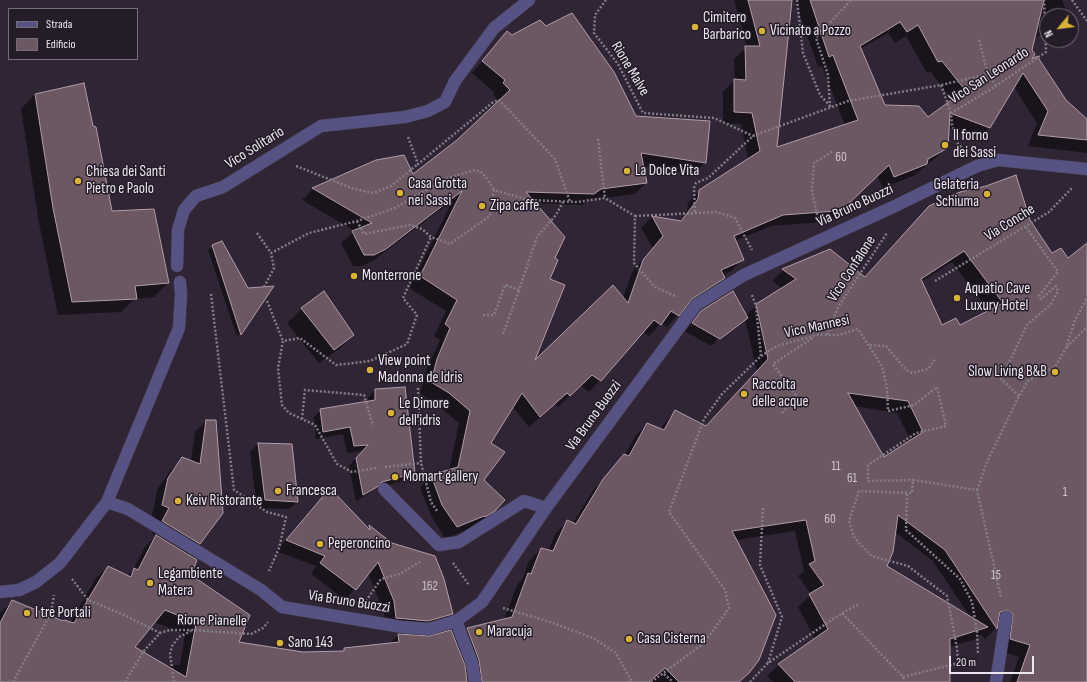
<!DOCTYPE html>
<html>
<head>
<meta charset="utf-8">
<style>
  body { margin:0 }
  #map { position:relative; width:1087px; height:682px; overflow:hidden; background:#2f2534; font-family:"Sofia Sans Condensed",sans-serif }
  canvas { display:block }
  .legend { position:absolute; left:8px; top:8px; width:130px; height:52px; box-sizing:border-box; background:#251c2a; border:1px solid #756d79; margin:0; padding:5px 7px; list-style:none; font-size:12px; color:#ece6f0 }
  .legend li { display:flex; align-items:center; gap:8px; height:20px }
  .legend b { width:20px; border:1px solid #756d79 }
  .north { position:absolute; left:1039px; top:8px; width:40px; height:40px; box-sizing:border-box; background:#251c2a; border:1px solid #756d79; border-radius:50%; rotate:241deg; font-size:11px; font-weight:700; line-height:16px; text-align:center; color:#ece6f0 }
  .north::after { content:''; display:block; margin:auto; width:14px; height:18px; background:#d9b334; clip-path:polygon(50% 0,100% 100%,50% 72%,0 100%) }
  .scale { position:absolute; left:949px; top:656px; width:85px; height:18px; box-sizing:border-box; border:2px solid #ece6f0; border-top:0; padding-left:5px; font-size:12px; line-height:14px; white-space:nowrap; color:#ece6f0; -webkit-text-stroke:3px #251c2a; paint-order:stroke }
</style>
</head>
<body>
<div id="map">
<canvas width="1087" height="682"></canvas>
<ul class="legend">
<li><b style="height:5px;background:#565284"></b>Strada</li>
<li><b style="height:11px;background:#6b5863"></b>Edificio</li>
</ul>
<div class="north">N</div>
<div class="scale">20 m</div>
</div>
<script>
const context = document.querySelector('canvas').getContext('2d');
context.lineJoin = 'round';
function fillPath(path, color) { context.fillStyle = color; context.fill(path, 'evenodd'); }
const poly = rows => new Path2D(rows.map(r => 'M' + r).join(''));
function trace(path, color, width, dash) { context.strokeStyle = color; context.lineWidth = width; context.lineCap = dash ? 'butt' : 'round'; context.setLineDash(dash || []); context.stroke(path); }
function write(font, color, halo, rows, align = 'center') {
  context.font = font + ' "Sofia Sans Condensed",sans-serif'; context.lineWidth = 3; context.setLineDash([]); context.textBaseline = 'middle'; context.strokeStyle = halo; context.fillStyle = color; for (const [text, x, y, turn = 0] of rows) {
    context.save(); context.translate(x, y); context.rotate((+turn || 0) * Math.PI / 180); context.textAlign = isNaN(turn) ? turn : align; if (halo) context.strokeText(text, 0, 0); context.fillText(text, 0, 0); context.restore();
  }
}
const shadow = poly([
  [734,0,791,0,776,148,845,125,822,66,818,67,795,0,1062,0,1068,16,1047,16,1047,33,1025,42,1028,63,1065,101,1087,118,1087,153,1028,146,1037,123,1014,87,989,128,977,139,948,128,947,148,915,175,883,188,877,176,831,220,824,222,771,226,735,241,742,260,731,271,723,275,724,278,713,289,685,307,667,327,661,323,649,336,643,332,589,392,580,385,558,407,555,404,529,427,512,406,490,443,483,481,503,500,482,522,473,528,445,538,431,516,420,487,431,476,449,471,459,423,437,405,420,393,426,371,440,340,434,336,446,311,409,288,453,200,374,260,362,266,353,266,341,243,355,231,302,200,313,189,376,161,412,175,457,140,499,102,493,94,494,92,472,73,507,32,705,162,694,174,643,166,646,183,635,194,589,200,582,205,535,203,553,259,532,364,623,298,632,272,653,248,641,228,652,217,679,222,687,211,688,203,699,191,748,159,741,124,723,123,723,92,735,80,734,59,747,47],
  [888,33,895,43,906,36,927,73,931,72,952,100,927,118,885,106,860,49],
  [35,94,92,127,111,212,168,283,154,297,135,299,121,312,58,315,39,223,21,109],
  [929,206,1029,221,1052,255,1071,264,1087,253,1087,682,1010,682,1019,657,999,650,1002,626,997,622,996,628,985,639,981,634,976,639,949,647,949,682,773,682,767,676,779,665,815,639,798,607,811,594,798,576,804,571,795,531,736,540,748,673,739,682,470,682,464,663,466,682,0,682,0,613,12,601,63,622,70,623,96,578,108,567,127,576,133,570,145,547,156,536,152,533,158,520,152,516,157,490,171,470,183,458,191,462,195,432,207,421,199,543,187,555,190,575,237,642,303,653,341,652,345,649,389,644,398,635,455,642,467,629,504,620,517,585,522,580,529,561,541,549,548,551,556,533,567,521,573,523,592,492,613,466,625,455,636,435,648,424,660,429,675,411,705,427,757,372,745,319,715,341,716,342,711,346,685,331,702,311,745,316,756,305,783,289,772,281,783,270,829,250,865,278],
  [952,262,989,311,960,326,941,326,921,282],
  [854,406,897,413,911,441,883,459],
  [895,532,933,561,971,618,885,567],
  [154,622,185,634,180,665,164,666,134,648],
  [222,242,248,289,272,287,237,337,208,250],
  [302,309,353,335,339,349,319,363,287,323],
  [375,390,414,473,406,480,374,489,368,494,356,501,349,466,362,451,347,453,343,434,316,439,314,417,321,410,368,402,368,398],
  [258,444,291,445,297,502,289,509,257,508,250,452],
  [320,500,368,528,370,526,452,614,441,624,386,629,384,612,368,573,345,600,311,574,316,566,276,551]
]);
const building = poly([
  [748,0,792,0,777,147,858,120,833,55,829,57,810,0,1044,0,1032,50,1035,54,1032,59,1037,56,1066,100,1087,119,1087,140,1038,135,1048,111,1023,73,990,128,950,113,948,148,928,159,927,164,894,177,889,165,843,209,836,211,783,215,734,236,744,260,721,270,725,278,692,299,679,316,671,311,661,325,654,320,601,381,592,375,570,396,567,393,540,417,522,393,491,443,505,452,484,480,505,500,495,511,485,517,484,516,457,527,442,505,431,475,458,467,470,411,449,393,431,382,437,359,450,328,445,324,457,300,420,276,462,191,386,249,374,255,364,255,352,231,372,223,312,188,376,160,404,155,413,174,457,140,510,90,503,83,505,80,482,61,507,31,512,35,540,20,546,26,572,13,614,72,636,116,710,121,706,163,641,153,647,183,601,189,594,194,526,192,565,237,555,258,558,260,550,279,565,285,535,360,613,285,628,303,643,260,663,236,652,216,681,221,698,199,699,190,760,151,752,113,734,112,734,79,746,80,745,46,760,46,748,0],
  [900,22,907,32,918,25,938,62,942,61,965,90,928,117,919,106,885,105,860,46,900,22],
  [84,83,93,126,96,127,112,211,154,209,169,283,135,286,137,299,72,302,53,208,35,94,84,83],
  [1016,175,1030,220,1052,253,1061,248,1068,258,1087,243,1087,682,1017,682,1030,645,1010,639,1013,614,1007,610,1000,612,997,629,945,550,898,515,893,552,887,566,988,627,950,639,950,682,795,682,778,664,828,629,809,594,824,585,809,564,815,561,806,520,732,531,776,615,759,660,749,673,739,682,679,682,665,668,649,682,482,682,479,660,467,628,512,617,528,573,531,574,541,548,553,551,567,520,576,524,603,479,624,454,629,456,647,423,664,430,675,410,706,426,768,359,756,304,796,279,782,269,830,249,865,277,929,206,960,192,986,186,1016,175],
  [964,251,1003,303,960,325,956,318,942,325,921,279,964,251],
  [848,393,908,401,923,432,884,457,848,393],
  [222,241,248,288,274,286,241,335,212,245,222,241],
  [324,291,354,335,334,350,301,308,324,291],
  [733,291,748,318,720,339,692,323,701,311,733,291],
  [405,387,415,473,382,482,377,487,363,495,356,458,368,445,354,446,350,427,323,432,320,409,375,400,375,389,405,387],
  [206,420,216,420,223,513,200,544,162,521,169,508,162,505,168,478,182,457,200,464,206,420],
  [258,443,292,444,298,502,265,500,258,443],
  [330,488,370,530,369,525,392,543,435,556,444,579,453,614,428,621,396,618,394,601,378,562,356,590,320,563,325,556,286,540,330,488],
  [156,535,197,560,191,575,250,615,239,642,303,652,344,651,344,648,399,642,398,634,429,636,451,630,465,665,467,682,0,682,0,623,12,600,63,621,64,620,74,623,108,566,131,577,134,568,138,570,156,535],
  [165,610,196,623,186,677,135,647,165,610]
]);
const path = poly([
  [606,0,595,15,594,33,618,64,643,113,714,118,753,136],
  [797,0,803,53,820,95,830,106],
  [1072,0,1087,21],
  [979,40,988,74],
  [941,85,951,113],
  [830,107,828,75,816,38,851,0],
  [408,137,418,164,492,103,499,100,555,159,570,202],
  [598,139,605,198],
  [964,150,958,144,952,125,951,113,996,86,1046,52,1044,0],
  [296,166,354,189,374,193,391,186,418,164],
  [695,212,694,188,696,183,708,178,753,136,848,101,941,85,988,74,996,86],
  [635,216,717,212,735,218,752,250],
  [818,219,812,191,814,163,833,151],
  [357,221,364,234,410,225,422,229,431,237,450,244,490,216,494,190,529,200,577,202,605,198,635,216,634,263,655,287,677,297],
  [257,233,271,253,309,233,357,221,395,208,445,179,475,170,481,172,486,177,494,190],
  [935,281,1049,212,1072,188],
  [264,287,274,268,271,253],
  [211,294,234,490,267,512,286,517,279,548,269,571],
  [752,295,756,306,761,356],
  [267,301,283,341],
  [483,315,494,315,505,285,519,290,537,237,556,215,563,202],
  [503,334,519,290],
  [827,335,838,307,887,233],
  [870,345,886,346,906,370,912,373,928,369,936,358],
  [1067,347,1087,327],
  [418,388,421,463,431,502,437,511],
  [1019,396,1001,379,1027,325,1051,304,1058,291,1056,286,1041,299,1039,296,1058,272,1026,227],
  [782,413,797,397,773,364,814,337],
  [302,419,305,390,364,395,373,426],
  [385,467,421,463],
  [376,468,352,472,337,464,315,425,289,413,282,405,278,368,283,341,300,338,336,365,370,361,407,344,417,315,403,298,431,237],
  [977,490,987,462,1019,396,1028,381,1055,367,1066,348,1075,320,1087,298],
  [907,494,906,530,960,579,972,602,977,632,978,653],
  [763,508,760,565,782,617,768,663],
  [453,563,469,585],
  [72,579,88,600,122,614,160,633],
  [366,601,381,579,400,574,421,561],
  [503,608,547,621,593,638,616,653,632,682],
  [842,613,859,604],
  [664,674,673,682],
  [903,677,958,663,957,648,947,596,908,566,872,556,860,544,854,537,849,521,859,491,912,493,913,480,977,490,1001,597],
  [903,677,904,682],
  [13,682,51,613,54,595],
  [125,682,143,652,160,633,170,630,193,630,251,634,263,628,268,622],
  [174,682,170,654,172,646,179,637,191,631],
  [651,682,704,643,729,608,725,590,669,512,704,419,722,394,761,356,777,346,817,335,839,335,858,329,882,366,887,388,888,411,914,405,937,387,946,426,916,433,868,465,868,481,913,480],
  [750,682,768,663,842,613,903,677]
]);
const minor = poly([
  [177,266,178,230,184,210,196,196,223,187,321,126,405,117,428,111,445,102,455,81,494,28,529,0],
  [384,489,439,545,459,542,524,501,546,508],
  [107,502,179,328,181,294,180,282],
  [0,592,19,590,36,582,60,563,107,502,128,509,261,590,282,607,402,627,429,629,456,621,482,602,546,508,696,305,744,275,893,207,977,166,998,160,1087,169],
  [456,621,472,663,475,682],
  [996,682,1006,617]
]);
const markers = [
  [695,27,4,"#d9b334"],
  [762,31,4,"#d9b334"],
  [945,145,4,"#d9b334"],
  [627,171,4,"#d9b334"],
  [78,181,4,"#d9b334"],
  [400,193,4,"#d9b334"],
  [987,194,4,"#d9b334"],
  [482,206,4,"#d9b334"],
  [354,276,4,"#d9b334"],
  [957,298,4,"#d9b334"],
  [370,370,4,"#d9b334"],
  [1055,372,4,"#d9b334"],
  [744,394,4,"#d9b334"],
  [391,413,4,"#d9b334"],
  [395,477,4,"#d9b334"],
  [278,491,4,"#d9b334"],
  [178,501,4,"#d9b334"],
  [320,544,4,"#d9b334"],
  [150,583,4,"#d9b334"],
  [27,613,4,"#d9b334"],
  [479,632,4,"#d9b334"],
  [629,639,4,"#d9b334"],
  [280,643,4,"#d9b334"]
];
const numberNames = [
  ["60",841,158],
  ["11",836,467],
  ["61",852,479],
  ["1",1065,493],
  ["60",830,520],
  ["15",996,576],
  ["162",430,587]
];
const poiNames = [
  ["Cimitero",703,18],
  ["Barbarico",703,35],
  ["Vicinato a Pozzo",770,31],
  ["Il forno",953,136],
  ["dei Sassi",953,153],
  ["La Dolce Vita",635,171],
  ["Chiesa dei Santi",86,172],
  ["Pietro e Paolo",86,189],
  ["Casa Grotta",408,184],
  ["nei Sassi",408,201],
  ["Gelateria",979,185,"right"],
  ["Schiuma",979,202,"right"],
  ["Zipa caffe",490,206],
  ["Monterrone",362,276],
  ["Aquatio Cave",965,289],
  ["Luxury Hotel",965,306],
  ["View point",378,361],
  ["Madonna de Idris",378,378],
  ["Slow Living B&B",1047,372,"right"],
  ["Raccolta",752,385],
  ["delle acque",752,402],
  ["Le Dimore",399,404],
  ["dell'idris",399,421],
  ["Momart gallery",403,477],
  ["Francesca",286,491],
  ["Keiv Ristorante",186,501],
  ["Peperoncino",328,544],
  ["Legambiente",158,574],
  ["Matera",158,591],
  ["I tre Portali",35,613],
  ["Maracuja",487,632],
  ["Casa Cisterna",637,639],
  ["Sano 143",288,643]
];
const streetNames = [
  ["Rione Malve",630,69,59],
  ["Vico San Leonardo",989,76,-33],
  ["Vico Solitario",255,148,-32],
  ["Via Bruno Buozzi",855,206,-25],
  ["Via Conche",1010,223,-32],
  ["Vico Confalone",852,269,-57],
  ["Vico Mannesi",817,327,-12],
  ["Via Bruno Buozzi",594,416,-54],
  ["Via Bruno Buozzi",349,602,9],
  ["Rione Pianelle",212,621,1]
];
fillPath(shadow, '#0007');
fillPath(building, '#6b5863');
trace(building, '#b29da9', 1);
trace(minor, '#49404e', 13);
trace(path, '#857c89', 2.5, [2, 2]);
trace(minor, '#565284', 12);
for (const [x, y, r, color] of markers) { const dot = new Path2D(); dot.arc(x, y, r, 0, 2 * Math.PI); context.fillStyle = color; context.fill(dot); trace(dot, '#251c2a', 1.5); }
write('13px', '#ccc2cd', null, numberNames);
write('15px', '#ece6f0', '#251c2a', poiNames, 'left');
write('15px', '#ece6f0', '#251c2a', streetNames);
</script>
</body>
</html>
